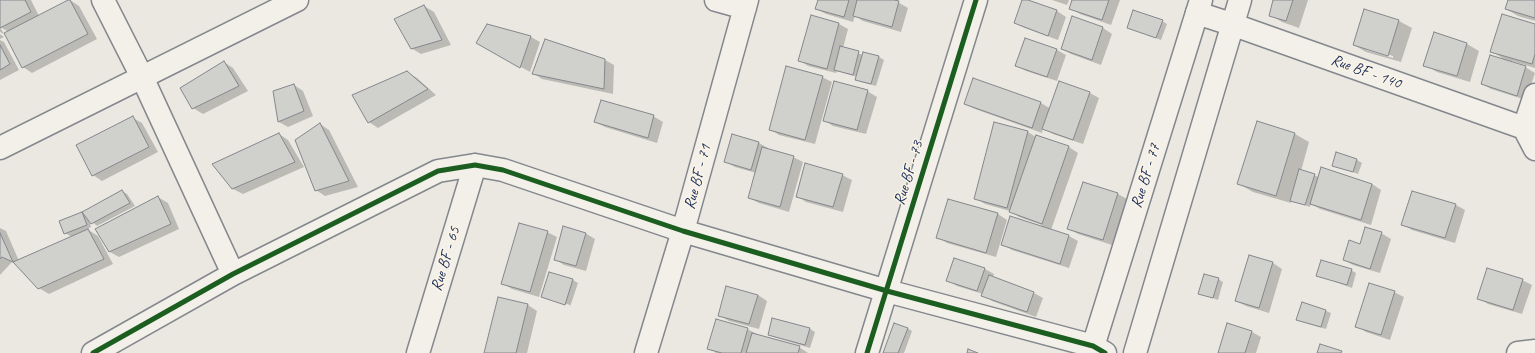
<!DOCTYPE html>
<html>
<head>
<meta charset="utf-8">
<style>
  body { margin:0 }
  canvas { display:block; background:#eae8e1 }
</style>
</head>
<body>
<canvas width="1535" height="353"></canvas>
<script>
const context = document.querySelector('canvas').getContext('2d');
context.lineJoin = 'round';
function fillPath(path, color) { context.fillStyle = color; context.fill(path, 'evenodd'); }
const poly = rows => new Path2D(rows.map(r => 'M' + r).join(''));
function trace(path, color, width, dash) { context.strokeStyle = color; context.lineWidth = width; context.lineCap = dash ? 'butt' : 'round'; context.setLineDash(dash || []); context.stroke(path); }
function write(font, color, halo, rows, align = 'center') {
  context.font = font + ' Caveat,sans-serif'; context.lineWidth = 3; context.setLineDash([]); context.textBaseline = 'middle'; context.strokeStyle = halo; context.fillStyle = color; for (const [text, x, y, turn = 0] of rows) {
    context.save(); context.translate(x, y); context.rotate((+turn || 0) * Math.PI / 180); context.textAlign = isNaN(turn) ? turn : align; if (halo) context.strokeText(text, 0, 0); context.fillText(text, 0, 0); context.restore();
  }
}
const shadow = poly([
  [0,0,31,0,39,16,70,0,79,6,97,39,32,73,23,67,7,36,4,34,9,32,0,27,4,34,0,32],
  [819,0,894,0,908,8,901,32,863,21,855,16,853,22,826,14,816,9],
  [1023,0,1057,11,1066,17,1058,40,1025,28,1015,23],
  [1052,0,1069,0,1067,5],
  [1073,0,1120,0,1111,25,1080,14,1070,8],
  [1274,0,1308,0,1299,28,1282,22,1270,15],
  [1509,0,1535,0,1535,21,1518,16,1506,9],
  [424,6,434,12,451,45,421,54,411,48],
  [1365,10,1399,21,1412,28,1401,62,1366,52,1354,45],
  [1366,48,1393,56,1393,58,1366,50],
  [811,16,839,24,848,29,843,48,863,55,864,53,879,57,884,60,876,86,861,82,856,79,857,77,837,71,836,73,808,66,799,60],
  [1073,18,1103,28,1112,34,1101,65,1071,54,1062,49],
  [1162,21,1167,24,1161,40,1128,28],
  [488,25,531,37,540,42,530,72,478,43],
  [1535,25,1535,68,1512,61,1511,63,1525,67,1535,73,1526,100,1491,89,1482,84,1507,61,1491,51],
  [0,34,4,37,0,39],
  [1026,39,1057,50,1066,55,1057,81,1026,71,1016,65],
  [0,40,4,42,19,70,0,80],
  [1467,44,1479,51,1470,82,1437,72,1425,65],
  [605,60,614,65,613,94,542,79,533,73],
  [224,62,233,68,248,91,203,114,193,108],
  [407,72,417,78,436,95,378,128,369,122],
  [822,77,832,82,815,144,779,135,770,129],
  [974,79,1041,103,1051,109,1090,93,1099,98,1083,144,1053,134,1043,128,1042,133,975,109,965,104],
  [294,85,303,91,313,116,288,127,279,122,274,92],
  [867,91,877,97,866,134,833,126,824,120],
  [653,116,663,122,657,143,605,127,595,122],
  [133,118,142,123,158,152,102,181,93,175],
  [1258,123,1295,134,1309,142,1301,171,1319,177,1321,169,1372,184,1381,190,1371,225,1320,209,1311,204,1310,207,1291,201,1291,203,1253,192,1239,184],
  [320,124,329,130,358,187,325,196,316,190],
  [1028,132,1036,137,1069,147,1078,153,1051,230,1069,236,1078,241,1069,268,1012,250,1002,244,1041,227,1042,225,1019,217,1010,211,985,204,975,198],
  [279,134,288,140,304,167,243,194,233,189,213,165],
  [759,143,768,148,768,150,793,157,803,162,789,212,759,203,749,198,756,173,735,167,726,162],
  [1357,160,1362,163,1358,174,1333,165],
  [842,175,852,180,843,212,806,202,797,196],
  [122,191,127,194,135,206,97,226,88,218,91,227,87,229,98,236,113,264,49,294,39,288,16,264,12,262,0,275,0,228,6,231,19,261,72,237,65,233,82,214,84,215,83,213],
  [1413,192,1456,205,1465,210,1455,243,1412,230,1403,225],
  [1118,194,1127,199,1112,245,1078,234,1069,229],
  [158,197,168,203,179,229,119,257,110,252],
  [949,200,998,214,1007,220,996,257,947,243,938,237],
  [547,232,557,237,539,297,512,289,502,283],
  [585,233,595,239,586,271,564,265,555,259],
  [1381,233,1391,239,1380,273,1353,265,1344,260],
  [1250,256,1273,263,1282,269,1269,313,1246,306,1236,301],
  [985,269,994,274,993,277,1034,293,1043,298,1036,317,992,301,983,294,957,286,947,280],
  [1351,270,1356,273,1352,288,1317,275],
  [549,273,573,280,578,283,570,307,570,305,546,298,546,299,542,297],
  [1218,279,1223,282,1218,300,1199,293],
  [1522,280,1532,285,1522,314,1488,304,1479,298],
  [1394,292,1404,297,1390,340,1366,332,1357,326],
  [758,295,767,301,759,329,729,321,719,315],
  [1302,304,1326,311,1331,313,1326,329,1302,322,1297,319],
  [528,305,537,311,527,353,485,353],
  [773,319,810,329,815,332,810,348,774,337,769,335],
  [907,328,912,331,904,353,884,353],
  [747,329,757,334,756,335,799,347,808,353,716,353,709,348],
  [1252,332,1261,337,1256,353,1219,353]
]);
const building = poly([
  [0,0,25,0,31,12,0,28,0,0],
  [68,0,70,0,88,34,22,68,4,33,68,0],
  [818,0,849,0,844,17,815,9,818,0],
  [857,0,894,0,899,1,892,27,853,16,857,0],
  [1022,0,1028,0,1057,10,1048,36,1014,23,1022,0],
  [1072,0,1109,0,1102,20,1069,9,1072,0],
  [1273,0,1293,0,1286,21,1269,16,1273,0],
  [1508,0,1535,0,1535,18,1505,9,1508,0],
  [424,5,442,40,411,49,394,19,424,5],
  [1364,9,1399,20,1388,56,1353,45,1364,9],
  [1133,10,1163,20,1156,38,1127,28,1133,10],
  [1502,14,1535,24,1535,54,1532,64,1490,52,1502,14],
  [811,15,839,23,827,69,798,61,811,15],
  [1072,16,1103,27,1092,60,1061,49,1072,16],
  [487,24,531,36,520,68,476,43,487,24],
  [1434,32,1467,43,1457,76,1423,66,1434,32],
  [1025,38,1057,49,1047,77,1015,66,1025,38],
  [545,39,605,59,604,89,532,74,545,39],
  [0,45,10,64,0,70,0,45],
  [840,46,859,51,853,75,834,70,840,46],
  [863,52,879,56,871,84,855,80,863,52],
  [1490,55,1526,66,1517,96,1481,84,1490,55],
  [224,61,239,86,192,109,180,88,224,61],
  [786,66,823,76,805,140,769,130,786,66],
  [407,71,428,89,368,123,352,95,407,71],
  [973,78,1041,102,1032,128,964,104,973,78],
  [834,81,868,90,857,130,823,121,834,81],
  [1059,81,1090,92,1073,140,1042,129,1059,81],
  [294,84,304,111,278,122,273,91,294,84],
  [601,100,654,115,648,138,594,122,601,100],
  [133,116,149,147,92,176,76,145,133,116],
  [1257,121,1295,133,1276,196,1237,184,1257,121],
  [994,122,1028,131,1007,208,974,199,994,122],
  [320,123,349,181,315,191,295,140,320,123],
  [279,133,295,162,232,189,212,164,279,133],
  [732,134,759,142,751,170,724,162,732,134],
  [1036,135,1069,146,1042,224,1009,212,1036,135],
  [762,147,794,156,780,207,748,198,762,147],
  [1336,152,1357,159,1353,172,1332,166,1336,152],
  [805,163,843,174,833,207,796,197,805,163],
  [1321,167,1372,184,1361,220,1310,204,1321,167],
  [1299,169,1315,174,1305,205,1290,201,1299,169],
  [1083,182,1118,193,1103,240,1067,229,1083,182],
  [122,190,130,203,91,224,82,212,122,190],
  [1412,191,1456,204,1445,238,1401,225,1412,191],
  [158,196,171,224,109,252,95,229,158,196],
  [948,199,998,213,986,253,936,238,948,199],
  [82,212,87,225,64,234,59,221,82,212],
  [1010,216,1069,235,1060,264,1001,245,1010,216],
  [519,223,548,231,530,292,501,284,519,223],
  [563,226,586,233,576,266,554,260,563,226],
  [1365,227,1382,232,1370,269,1343,260,1349,240,1360,244,1365,227],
  [88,229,104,259,38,289,13,262,88,229],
  [0,233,5,244,13,262,2,257,0,259,0,233],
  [1249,255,1273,262,1259,308,1235,301,1249,255],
  [954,258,985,268,977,291,946,281,954,258],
  [1321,260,1352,269,1347,285,1316,276,1321,260],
  [1487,268,1523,279,1513,310,1477,299,1487,268],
  [549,272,573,279,565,305,541,297,549,272],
  [1204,274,1219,278,1213,298,1198,294,1204,274],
  [989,275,1034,292,1027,312,981,296,989,275],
  [1369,283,1395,291,1381,335,1355,327,1369,283],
  [726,286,758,295,749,324,718,316,726,286],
  [498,297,528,304,516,353,484,353,498,297],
  [1302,302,1326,310,1321,327,1296,320,1302,302],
  [772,318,810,328,805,345,768,335,772,318],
  [716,319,748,328,741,353,722,353,707,349,716,319],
  [894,323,908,328,898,353,883,353,894,323],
  [1227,323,1252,331,1245,353,1218,353,1227,323],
  [752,333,800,346,798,353,746,353,752,333],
  [1320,344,1342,351,1341,353,1317,353,1320,344],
  [968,349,978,353,967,353,968,349]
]);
const minor = poly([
  [103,0,142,77,233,274],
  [716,0,745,8],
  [1197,13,1234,25,1524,128,1535,128],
  [1535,95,1524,128,1535,149],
  [0,148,297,0],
  [93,353,233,274,438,171,475,165,503,170,683,231,887,291,1093,346,1105,353],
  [418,353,475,165],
  [646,353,683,231,747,0],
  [867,353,976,0],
  [1518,353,1535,351]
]);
const major = poly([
  [1091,353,1201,0],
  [1135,353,1240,0]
]);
const cycleway = poly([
  [93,353,233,274,438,171,475,165,503,170,683,231,887,291,1093,346,1105,353],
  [867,353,976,0]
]);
const streetNames = [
  ["Rue BF - 140",1366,72,20],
  ["Rue BF - 73",909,173,-73],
  ["Rue BF - 77",1146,176,-73],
  ["Rue BF - 71",698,177,-75],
  ["Rue BF - 65",446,259,-73]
];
fillPath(shadow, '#0003');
fillPath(building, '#d0d0cd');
trace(building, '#84878d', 1);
trace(minor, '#84878d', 25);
trace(major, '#84878d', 25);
trace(minor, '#f3f0ea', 22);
trace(major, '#f3f0ea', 22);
trace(cycleway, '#1b5e20', 5);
write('16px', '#1b2f5e', '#fcf5e5', streetNames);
</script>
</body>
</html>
